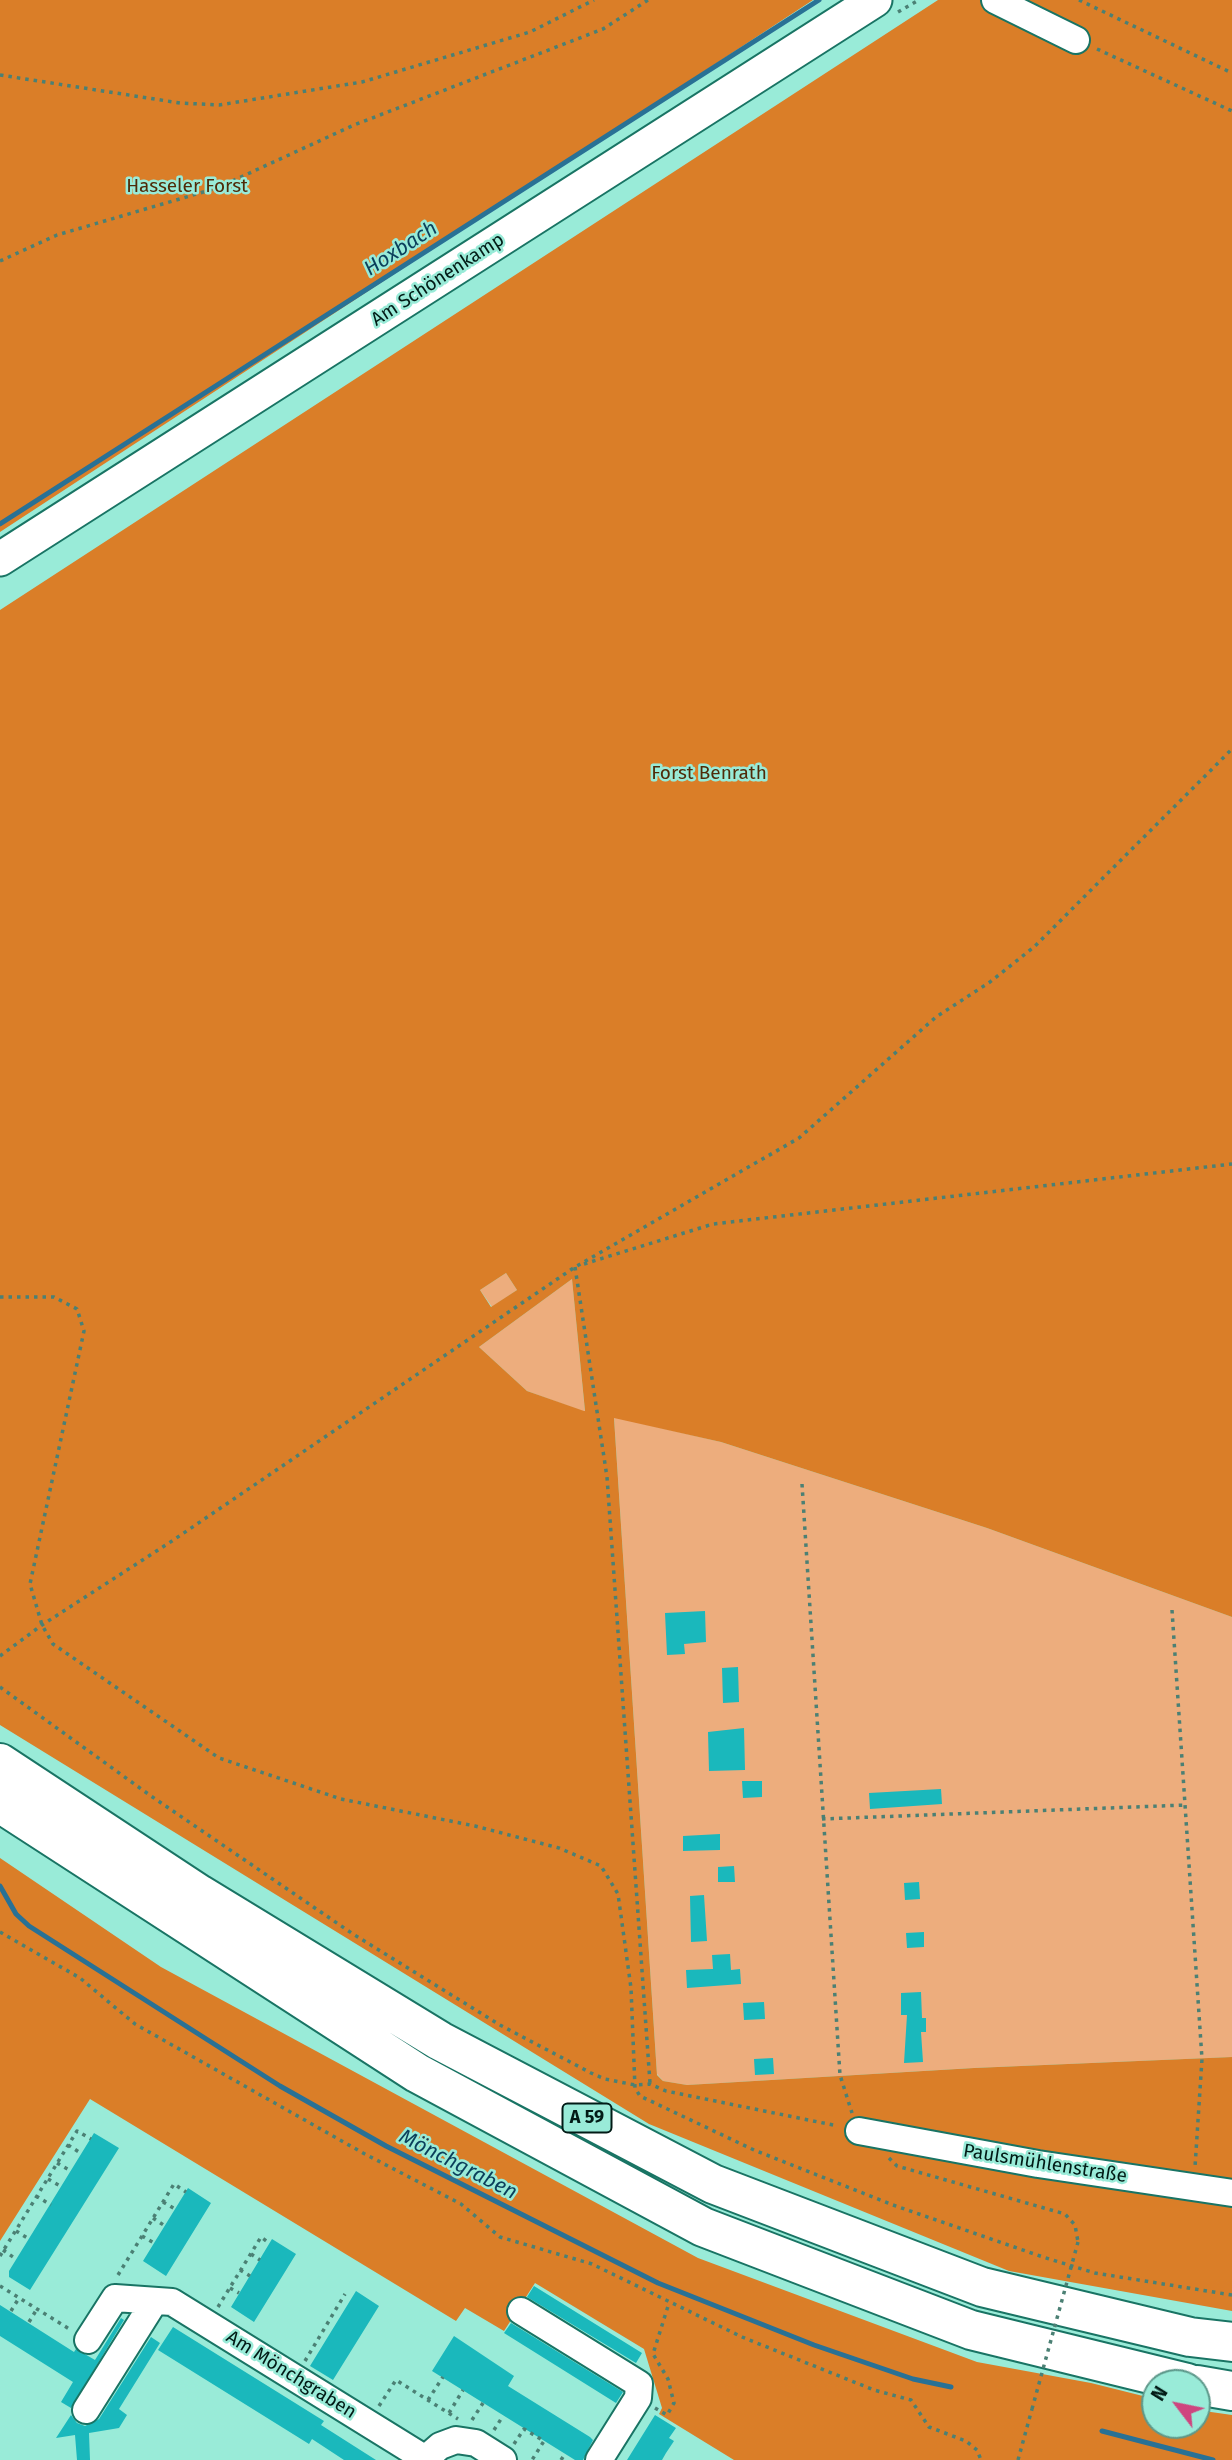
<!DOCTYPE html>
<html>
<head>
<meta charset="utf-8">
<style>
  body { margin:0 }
  #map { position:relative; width:1232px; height:2460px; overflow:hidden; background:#99ebd8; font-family:"Fira Sans",sans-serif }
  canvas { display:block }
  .north { position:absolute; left:1141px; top:2369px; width:70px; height:70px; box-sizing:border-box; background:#99ebd8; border:2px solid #5d988a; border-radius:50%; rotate:302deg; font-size:19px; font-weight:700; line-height:28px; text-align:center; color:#021b16 }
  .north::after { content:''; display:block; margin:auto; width:24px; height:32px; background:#cf457f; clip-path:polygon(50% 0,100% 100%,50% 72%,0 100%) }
</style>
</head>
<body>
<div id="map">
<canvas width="1232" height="2460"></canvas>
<div class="north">N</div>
</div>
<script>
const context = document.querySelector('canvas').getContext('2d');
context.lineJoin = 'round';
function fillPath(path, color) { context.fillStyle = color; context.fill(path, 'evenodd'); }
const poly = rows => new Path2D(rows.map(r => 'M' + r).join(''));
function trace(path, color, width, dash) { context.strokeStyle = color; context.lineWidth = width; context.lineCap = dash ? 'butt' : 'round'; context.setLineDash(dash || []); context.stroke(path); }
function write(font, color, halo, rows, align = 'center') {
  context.font = font + ' "Fira Sans",sans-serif'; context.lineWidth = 5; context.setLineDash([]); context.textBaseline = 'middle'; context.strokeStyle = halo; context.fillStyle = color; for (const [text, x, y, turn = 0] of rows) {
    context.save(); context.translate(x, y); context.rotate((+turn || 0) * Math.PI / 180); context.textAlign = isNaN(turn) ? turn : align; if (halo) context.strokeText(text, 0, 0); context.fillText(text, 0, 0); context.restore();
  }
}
const green = poly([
  [506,1273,517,1290,492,1307,480,1290],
  [572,1279,585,1412,527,1391,479,1347],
  [614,1417,721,1442,987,1528,1232,1617,1232,2057,973,2068,687,2085,663,2081,657,2074]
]);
const forest = poly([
  [0,0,813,0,0,532],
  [938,0,1232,0,1232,1617,987,1528,721,1442,614,1418,657,2075,663,2081,687,2085,974,2068,1232,2057,1232,2311,1009,2271,649,2124,0,1725,0,610],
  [506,1273,517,1290,491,1307,480,1290],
  [572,1279,585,1411,584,1411,527,1391,479,1347],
  [0,1858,161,1967,698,2258,977,2362,1091,2383,1155,2399,1155,2425,1197,2425,1197,2410,1232,2415,1232,2460,734,2460,659,2414,662,2408,644,2349,535,2283,504,2331,465,2308,456,2321,90,2099,0,2241]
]);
const stream = poly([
  [0,524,819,0],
  [0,1886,16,1914,29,1926,280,2086,386,2146,658,2283,814,2345,913,2379,951,2387],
  [1102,2431,1213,2460]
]);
const building = poly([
  [705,1611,706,1642,684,1644,685,1654,667,1655,665,1613],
  [738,1667,739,1702,723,1703,722,1668],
  [744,1728,745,1770,709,1771,708,1732],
  [742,1781,762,1781,762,1797,743,1798],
  [941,1789,942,1804,870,1809,869,1793],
  [720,1834,720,1850,683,1851,683,1836],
  [734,1866,735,1882,718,1882,718,1867],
  [919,1882,920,1899,905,1900,904,1883],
  [704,1895,707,1941,691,1942,690,1896],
  [924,1932,924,1947,907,1948,906,1933],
  [730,1954,731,1970,740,1969,741,1984,687,1988,686,1970,713,1969,712,1955],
  [921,1992,922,2018,926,2018,926,2032,921,2032,923,2062,904,2063,907,2015,901,2015,901,1993],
  [764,2002,765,2019,744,2020,743,2003],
  [773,2058,774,2074,755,2075,754,2059],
  [94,2133,119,2148,30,2290,9,2277,9,2271],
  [188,2188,211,2203,166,2276,143,2261],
  [272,2239,296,2254,254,2322,231,2307],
  [534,2286,642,2353,636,2363,527,2297],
  [356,2291,379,2306,333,2380,310,2366],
  [0,2305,74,2352,76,2349,95,2360,121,2318,124,2320,71,2408,61,2402,73,2382,0,2336],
  [511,2323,623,2392,616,2403,504,2333],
  [173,2327,324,2421,321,2425,376,2460,344,2460,312,2439,309,2444,158,2350],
  [454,2336,514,2376,508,2386,590,2437,593,2440,583,2460,575,2460,432,2371],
  [151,2337,160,2343,119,2409,127,2415,119,2428,89,2433,90,2460,77,2460,75,2435,56,2438,71,2415,77,2423,85,2426,99,2419],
  [655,2415,676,2428,669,2438,674,2441,666,2453,662,2460,627,2460]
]);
const path = poly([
  [1079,0,1232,73],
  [898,12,919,0],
  [1097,49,1232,111],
  [0,75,180,103,219,105,362,82,530,32,594,0],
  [0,261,57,235,217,188,354,125,603,29,648,0],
  [584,1264,713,1224,1232,1164],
  [575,1267,607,1477,650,2083],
  [0,1297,54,1297,77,1309,84,1331,30,1584,42,1625,53,1644,219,1758,341,1799,475,1826,559,1848,601,1866,618,1894,631,1988,635,2088,640,2096,754,2150,893,2205,1043,2257,1095,2273,1232,2295],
  [802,1484,840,2075,852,2113],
  [1172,1610,1202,2059,1195,2167],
  [0,1656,42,1625,172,1541,575,1267,799,1138,936,1017,990,982,1034,947,1232,749],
  [0,1687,151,1796,353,1934,500,2025,591,2073,605,2079,635,2085,650,2084,666,2091,838,2126],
  [822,1819,1186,1805],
  [0,1932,80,1978,135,2024,363,2153,461,2204,500,2237,592,2264,742,2337,874,2390,911,2400,929,2427,966,2441,977,2450,981,2460],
  [68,2145,82,2154],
  [889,2158,897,2166,1065,2214,1075,2225,1078,2242],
  [57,2163,71,2171],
  [48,2179,62,2187],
  [36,2196,51,2205],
  [163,2202,175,2209],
  [153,2218,165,2226],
  [16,2231,29,2239],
  [142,2236,154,2243],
  [3,2250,16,2259],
  [251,2254,260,2260],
  [0,2256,77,2131,91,2139],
  [240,2270,250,2276],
  [118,2275,174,2184,186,2192],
  [0,2286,71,2330],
  [230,2288,239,2293],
  [218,2307,261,2237,269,2243],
  [11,2311,19,2298],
  [29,2322,37,2309],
  [305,2361,345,2294],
  [428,2400,443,2377],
  [379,2406,396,2380,458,2419],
  [655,2408,667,2415,674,2403,668,2379,653,2354,669,2303],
  [449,2413,463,2390],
  [472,2420,483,2403],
  [494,2430,503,2416],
  [514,2444,524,2429,544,2441,532,2460],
  [561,2460,565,2454],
  [1018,2460,1032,2409]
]);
const minor = poly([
  [995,0,1076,40],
  [859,2131,1038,2164,1232,2193],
  [521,2311,639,2384,638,2398,599,2460],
  [88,2340,115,2298,172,2302,424,2458],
  [86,2410,154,2302],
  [424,2460,440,2446,456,2440,476,2443,503,2460]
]);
const major = poly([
  [0,559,875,0]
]);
const highway = poly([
  [0,1763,199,1894,440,2041,713,2184,982,2287,1190,2337,1232,2342],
  [0,1803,417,2073,703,2227,971,2330,1187,2383],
  [1197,2385,1232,2391]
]);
const pathBridge = poly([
  [1032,2409,1078,2242]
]);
const shields = [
  [587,2118,49]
];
const shieldNames = [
  ["A 59",587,2118]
];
const parkNames = [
  ["Hasseler Forst",187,187],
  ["Forst Benrath",709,774]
];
const streetNames = [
  ["Am Schönenkamp",438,280,-33],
  ["Paulsmühlenstraße",1045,2164,9],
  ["Am Mönchgraben",291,2375,32]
];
const waterNames = [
  ["Hoxbach",401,249,-33],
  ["Mönchgraben",458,2165,27]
];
fillPath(green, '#edad7d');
fillPath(forest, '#da7e28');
trace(stream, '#297195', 5);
fillPath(building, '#1ab8bc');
trace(minor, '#197464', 30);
trace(major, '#197464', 37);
trace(highway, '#197464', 42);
trace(path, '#4b8074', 3.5, [3.5, 5]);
trace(minor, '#fff', 26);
trace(major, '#fff', 33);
trace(highway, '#fff', 38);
trace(pathBridge, '#4b8074', 3.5, [3.5, 5]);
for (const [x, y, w] of shields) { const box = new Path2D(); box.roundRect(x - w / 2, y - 14.5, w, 29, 5); context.fillStyle = '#99ebd8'; context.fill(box); trace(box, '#021b16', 2); }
write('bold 18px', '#021b16', null, shieldNames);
write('19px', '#4f2a08', '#99ebd8', parkNames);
write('19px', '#021b16', '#99ebd8', streetNames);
write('italic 21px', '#0b3f5b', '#99ebd8', waterNames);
</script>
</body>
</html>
